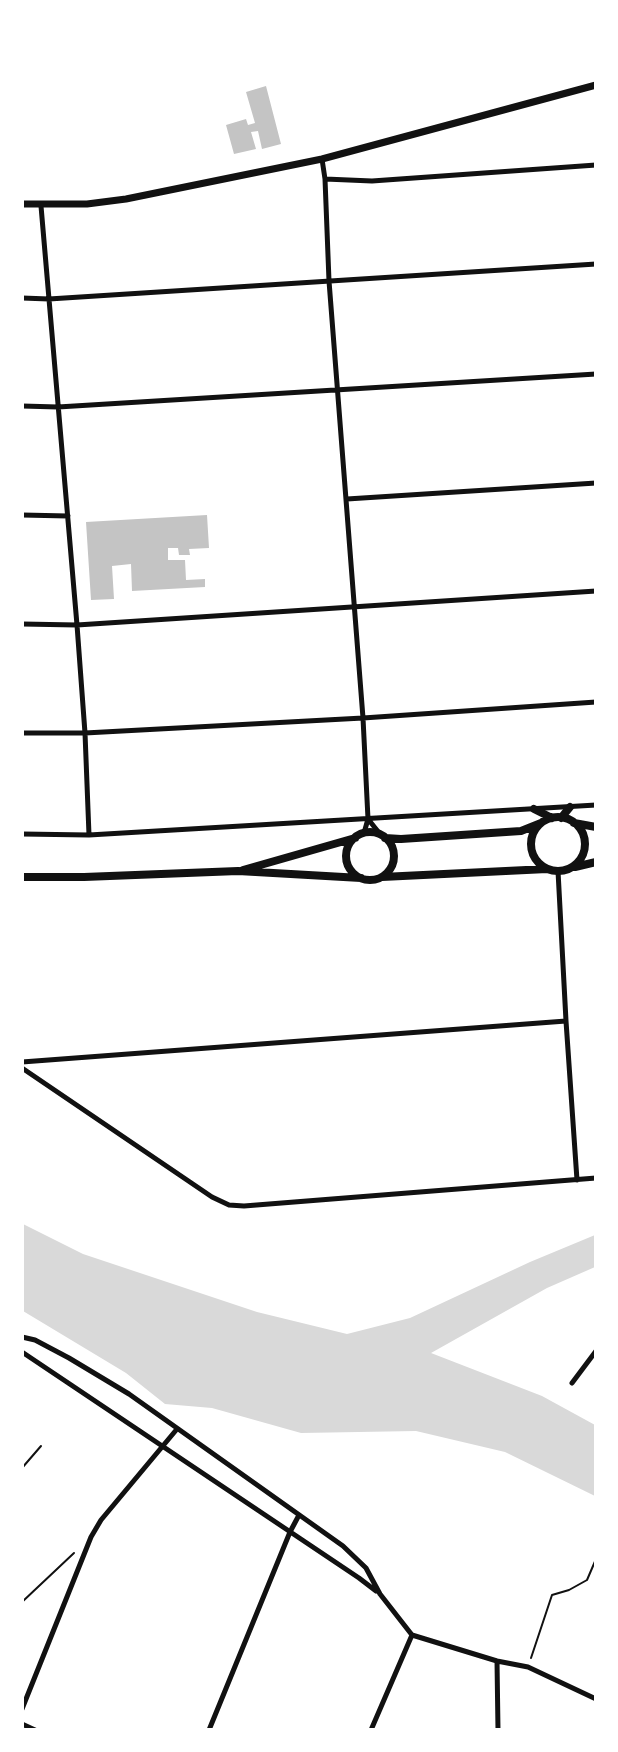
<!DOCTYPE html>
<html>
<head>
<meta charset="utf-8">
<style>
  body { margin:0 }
  #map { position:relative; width:618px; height:1752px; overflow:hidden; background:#fff; font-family:Lato,sans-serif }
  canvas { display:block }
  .frame { position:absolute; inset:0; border:24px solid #fff; pointer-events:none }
</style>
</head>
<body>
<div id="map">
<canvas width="618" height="1752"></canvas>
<div class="frame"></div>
</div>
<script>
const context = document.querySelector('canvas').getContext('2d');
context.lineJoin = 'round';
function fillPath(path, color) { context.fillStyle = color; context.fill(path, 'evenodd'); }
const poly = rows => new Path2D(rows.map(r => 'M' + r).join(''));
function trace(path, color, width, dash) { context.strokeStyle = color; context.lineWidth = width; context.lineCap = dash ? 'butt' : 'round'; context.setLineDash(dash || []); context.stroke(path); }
const water = poly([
  [23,1224,83,1254,257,1312,347,1334,410,1318,530,1262,595,1235,595,1267,547,1288,431,1353,542,1396,595,1425,595,1496,505,1452,416,1431,301,1433,212,1408,165,1404,126,1373,23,1311]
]);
const building = poly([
  [266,86,281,144,262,149,258,131,251,132,256,149,234,154,226,125,246,119,248,125,255,123,246,92],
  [207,515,209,548,189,549,190,555,179,555,178,548,168,548,168,560,185,560,186,580,205,579,205,587,132,591,131,564,112,566,114,599,91,600,86,522]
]);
const path = poly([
  [22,1468,41,1446],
  [22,1602,74,1553],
  [531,1658,552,1595,569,1590,587,1580,596,1559]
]);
const minor = poly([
  [322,159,325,179,329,281,363,718,368,819,364,833],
  [325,179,372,181,596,165],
  [41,206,77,625,85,733,89,835],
  [22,298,49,299,596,264],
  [22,406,58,407,596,374],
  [347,499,596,483],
  [22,515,68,516],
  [22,624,77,625,596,591],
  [22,733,85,733,363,718,596,702],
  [368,819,380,834],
  [22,834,89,835,596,805],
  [558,871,566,1021,577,1180],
  [22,1062,566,1021],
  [22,1068,212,1197,229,1205,244,1206,596,1178],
  [22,1337,35,1340,69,1358,129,1394,343,1546,366,1568,380,1594,412,1635,497,1661,528,1667,596,1699],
  [22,1352,359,1578,376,1591],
  [572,1383,596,1351],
  [497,1661,498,1730],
  [22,1709,91,1537,101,1520,177,1429],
  [22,1724,35,1730],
  [209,1730,290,1532,299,1515],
  [371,1730,412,1635]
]);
const tertiary = poly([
  [22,204,87,204,126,199,322,159,596,85]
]);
const secondary = poly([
  [534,809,552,818],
  '531 844a27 27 0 1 1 54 0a27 27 0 1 1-54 0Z',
  [561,818,570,807],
  [574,823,596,827],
  '346 856a24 24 0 1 1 48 0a24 24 0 1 1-48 0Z',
  [385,838,401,839,521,831,541,823],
  [575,867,596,862],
  [243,870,355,838],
  [22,877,84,877,238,871,361,878],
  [382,877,547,869]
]);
fillPath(water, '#d9d9d9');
fillPath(building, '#c4c4c4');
trace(path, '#111', 2);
trace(minor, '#111', 5);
trace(tertiary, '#111', 7);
trace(secondary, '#111', 8);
</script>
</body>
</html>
